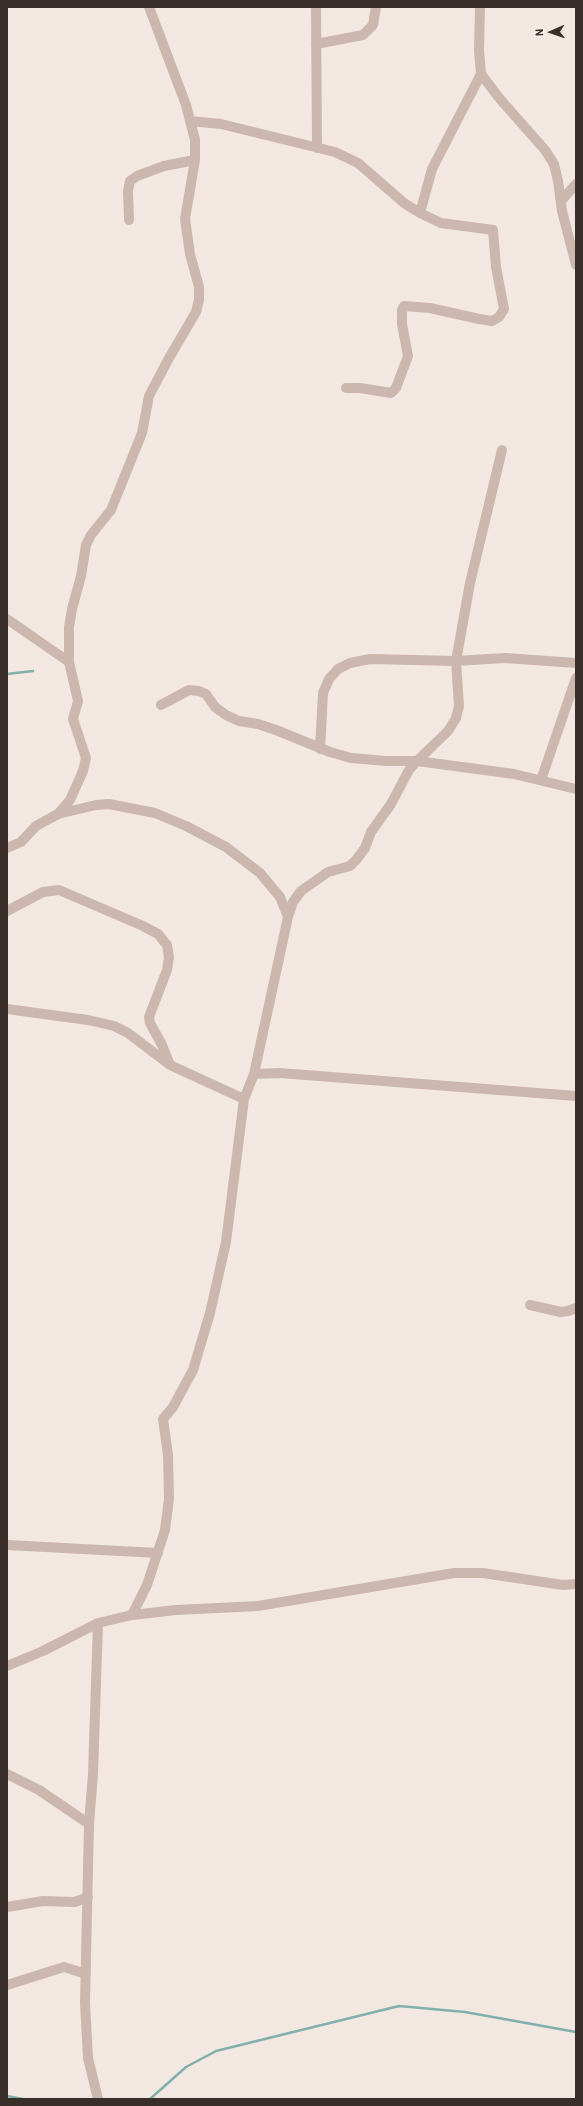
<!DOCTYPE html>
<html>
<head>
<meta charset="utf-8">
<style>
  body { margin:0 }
  #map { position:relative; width:583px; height:2106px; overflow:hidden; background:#f3e8e1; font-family:Barlow,sans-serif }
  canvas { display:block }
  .frame { position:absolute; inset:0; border:8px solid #3a2e2b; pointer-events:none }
  .north { position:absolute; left:531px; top:12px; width:40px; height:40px; -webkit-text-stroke:3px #faf3ee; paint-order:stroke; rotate:268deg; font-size:11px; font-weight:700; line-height:16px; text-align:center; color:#3a2e2b }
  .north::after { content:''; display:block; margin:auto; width:14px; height:18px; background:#3a2e2b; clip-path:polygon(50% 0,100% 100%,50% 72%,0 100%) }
</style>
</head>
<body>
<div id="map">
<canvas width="583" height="2106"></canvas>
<div class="frame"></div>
<div class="north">N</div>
</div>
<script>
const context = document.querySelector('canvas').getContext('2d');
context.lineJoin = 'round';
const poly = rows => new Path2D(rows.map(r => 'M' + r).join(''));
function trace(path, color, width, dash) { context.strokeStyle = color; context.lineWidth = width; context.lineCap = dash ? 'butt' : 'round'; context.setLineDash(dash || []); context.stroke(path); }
const stream = poly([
  [7,674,33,671],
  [7,2096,23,2099],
  [150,2099,186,2067,216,2051,399,2006,465,2012,576,2032]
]);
const minor = poly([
  [316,7,317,148],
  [480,7,479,51,481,74,500,99,545,150,554,164,558,181,562,211,576,265],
  [316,44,363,35,373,25,376,7],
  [190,121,221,124,335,152,358,163,404,203,420,213,441,223,493,230,496,267,504,309,499,317,492,321,479,319,430,308,404,306,402,310,402,324,408,356,396,388,391,393,360,388,346,388],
  [561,201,576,184],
  [420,213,432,169,481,74],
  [129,220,128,191,130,181,137,176,164,166,195,160],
  [7,619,69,662],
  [161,705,189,690,199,691,206,694,215,707,226,715,239,721,258,724,276,730,330,752,351,758,386,761,417,761,448,731,456,718,459,706,456,661,470,583,502,450],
  [320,749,323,693,329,679,338,669,350,663,370,659,456,661,505,658,576,663],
  [541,780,576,678],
  [58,814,96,805,109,804,155,813,186,826,226,847,260,873,280,897,288,917],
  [7,848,21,842,36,826,58,814,70,800,83,771,86,758,73,719,78,701,69,662,69,627,72,609,81,576,86,545,91,535,111,510,142,433,149,396,169,358,196,312,199,300,199,287,190,254,185,219,195,160,195,140,186,105,149,7],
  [7,911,43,892,59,890,143,926,158,934,167,945,169,957,167,970,149,1017,150,1023,162,1045,170,1065],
  [7,1009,88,1020,114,1026,128,1033,170,1065,244,1099],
  [254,1074,280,1073,576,1096],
  [530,1305,561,1312,568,1311,576,1308],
  [7,1545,158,1553],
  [132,1615,147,1585,165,1530,169,1499,168,1455,163,1419,173,1407,193,1370,210,1313,226,1242,244,1099,254,1074,288,917,293,902,301,891,328,872,350,866,356,860,365,848,371,832,391,804,409,770,417,761,514,774,576,789],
  [7,1666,43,1651,98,1623,132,1615,176,1610,258,1606,454,1573,483,1573,563,1585,576,1584],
  [7,1774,39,1790,89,1824],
  [7,1907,43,1901,75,1902,88,1897],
  [7,1985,64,1967,86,1974],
  [98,2099,88,2058,85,2003,89,1824,93,1774,98,1623]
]);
trace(stream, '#81afab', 2.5);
trace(minor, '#cbb7ad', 10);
</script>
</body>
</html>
